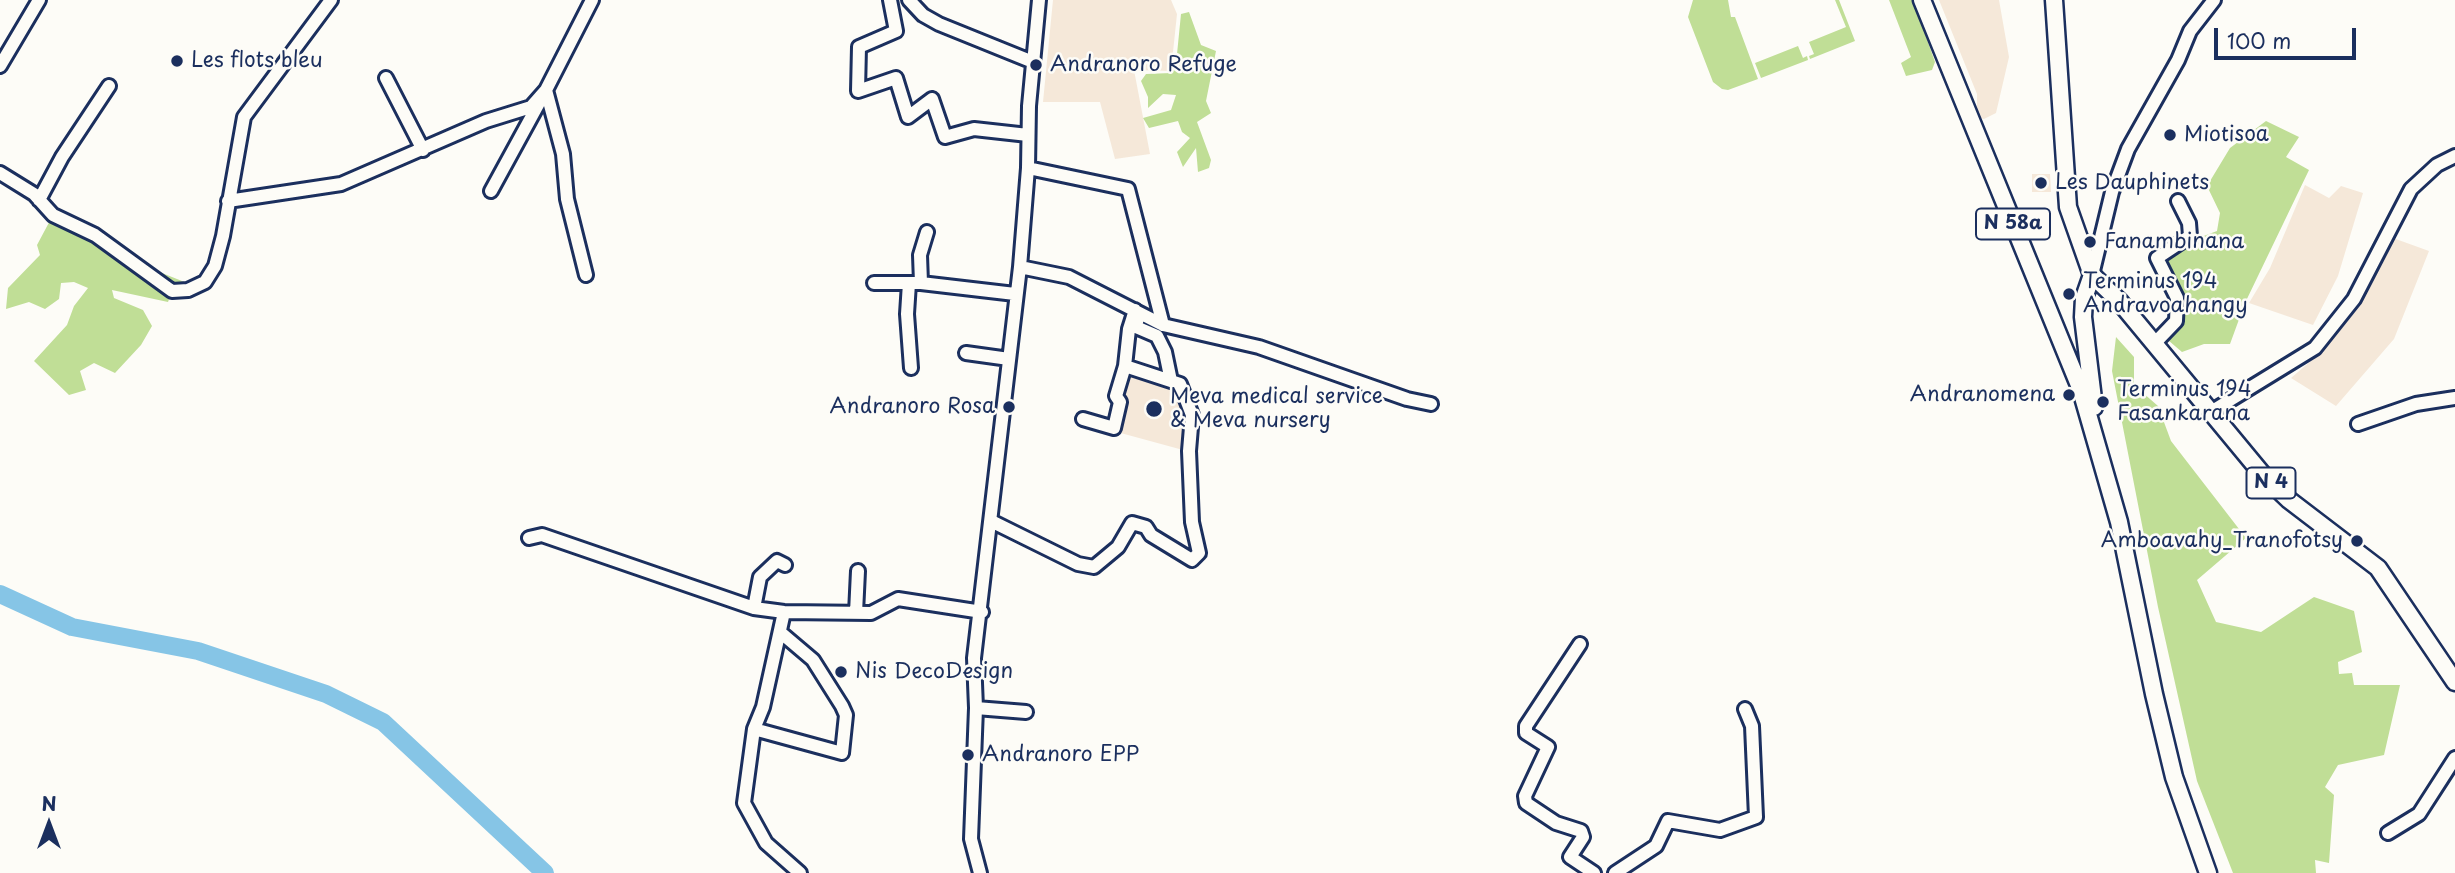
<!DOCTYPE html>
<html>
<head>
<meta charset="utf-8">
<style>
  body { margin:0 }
  #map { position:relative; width:2455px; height:873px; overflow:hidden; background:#fdfcf7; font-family:"Playpen Sans",sans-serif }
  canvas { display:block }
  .north { position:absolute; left:14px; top:789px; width:70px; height:70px; -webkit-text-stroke:5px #fdfcf7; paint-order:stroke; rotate:0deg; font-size:19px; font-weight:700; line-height:28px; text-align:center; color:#1b2f5e }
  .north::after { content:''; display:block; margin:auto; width:24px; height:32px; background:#1b2f5e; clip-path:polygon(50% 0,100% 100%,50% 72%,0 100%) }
  .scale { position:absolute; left:2214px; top:28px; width:142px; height:32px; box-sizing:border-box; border:4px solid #1b2f5e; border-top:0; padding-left:9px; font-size:21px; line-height:24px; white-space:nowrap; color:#1b2f5e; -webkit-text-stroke:5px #fdfcf7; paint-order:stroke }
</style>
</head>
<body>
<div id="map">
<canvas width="2455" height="873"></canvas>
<div class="north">N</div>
<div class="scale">100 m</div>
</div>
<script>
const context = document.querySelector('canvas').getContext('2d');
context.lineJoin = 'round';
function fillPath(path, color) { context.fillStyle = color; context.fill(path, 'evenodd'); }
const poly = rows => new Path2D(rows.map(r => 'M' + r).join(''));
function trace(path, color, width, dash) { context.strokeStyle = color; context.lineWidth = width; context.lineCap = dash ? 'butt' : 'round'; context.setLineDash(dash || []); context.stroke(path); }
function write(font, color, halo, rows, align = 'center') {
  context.font = font + ' "Playpen Sans",sans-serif'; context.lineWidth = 5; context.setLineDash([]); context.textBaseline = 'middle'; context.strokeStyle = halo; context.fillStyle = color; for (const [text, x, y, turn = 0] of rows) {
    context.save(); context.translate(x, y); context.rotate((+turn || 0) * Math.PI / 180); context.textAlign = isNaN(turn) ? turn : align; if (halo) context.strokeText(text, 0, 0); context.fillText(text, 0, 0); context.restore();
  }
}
const built = poly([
  [1053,0,1171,0,1177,14,1171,71,1134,70,1150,154,1115,159,1100,102,1043,102],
  [1939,0,1999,0,2009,57,1996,113,1984,119,1977,117,1977,94],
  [2032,174,2050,174,2051,192,2032,192],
  [2305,185,2329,198,2341,186,2363,193,2338,276,2313,325,2249,303,2270,268],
  [2393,238,2429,251,2394,339,2336,406,2291,378,2326,348],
  [1128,370,1166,387,1175,386,1188,416,1183,450,1117,432,1120,396]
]);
const green = poly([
  [1693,0,1728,0,1731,17,1735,17,1758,79,1728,90,1722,89,1713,82,1688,17],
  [1835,0,1839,0,1855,41,1810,59,1809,56,1814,54,1809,42,1846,27],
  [1889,0,1913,0,1935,62,1932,70,1906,76,1901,63,1911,57],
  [1189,12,1201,45,1216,51,1206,101,1211,113,1197,122,1211,160,1209,168,1198,172,1196,148,1183,167,1177,152,1190,138,1182,132,1178,121,1149,128,1143,118,1171,110,1176,95,1163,94,1148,108,1148,97,1141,81,1146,74,1171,73,1176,64,1181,14],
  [1798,46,1803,58,1807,56,1808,60,1761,78,1755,63],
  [2266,121,2299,137,2286,157,2309,170,2245,303,2230,344,2204,344,2182,352,2162,335,2179,319,2158,261,2185,243,2217,231,2220,213,2207,186,2230,148],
  [53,215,115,242,152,269,187,283,172,291,168,302,112,290,114,298,143,310,152,326,141,345,115,373,94,363,80,371,86,390,69,395,34,361,67,325,74,306,88,288,74,282,61,283,59,299,45,309,29,302,6,309,8,288,40,255,37,245],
  [2116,337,2134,357,2134,385,2158,406,2171,441,2246,538,2197,580,2216,622,2261,632,2314,597,2354,611,2362,652,2338,662,2339,674,2352,673,2354,685,2400,685,2384,755,2338,765,2325,787,2334,795,2329,863,2315,860,2316,873,2233,873,2197,781,2158,607,2112,371]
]);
const river = poly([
  [0,594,72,627,198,651,326,694,383,722,545,873]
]);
const minor = poly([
  [890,0,896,31,859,47,858,91,896,78,908,117,932,99,945,137,974,129,1028,135],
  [909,0,923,15,939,24,1033,62],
  [0,66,39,0],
  [386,78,423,150],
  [546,90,563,154,567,199,586,275],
  [1028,168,1128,189,1163,325],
  [0,173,34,194,53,215,95,235,172,291,188,290,205,282,215,266,223,236,244,117,331,0],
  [491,191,539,103],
  [39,200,62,157,109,86],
  [228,201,341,184,486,121,531,107,546,90,592,0],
  [1020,267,1069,277,1163,325,1259,347,1407,399,1431,404],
  [2092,275,2112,192,2128,149,2178,60,2190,31,2214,0],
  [874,283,921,283,1015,294],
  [909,283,907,314,911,368],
  [921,283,920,255,927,232],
  [1138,317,1136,327,1157,336,1165,352,1171,381],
  [2154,344,2176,321,2177,298,2157,258,2190,236,2189,223,2178,201],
  [966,353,1009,359],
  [2209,413,2315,348,2354,299,2411,189,2437,165,2455,156],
  [1083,419,1114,428,1120,402,1116,396,1125,366,1129,329,1135,310],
  [2358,424,2416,404,2455,398],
  [991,521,1078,564,1094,567,1118,547,1132,523,1146,527,1151,535,1192,560,1199,553,1192,522,1189,451,1192,415,1180,384,1125,366],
  [529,538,542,535,754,608,784,612,871,613,898,599,982,612],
  [754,608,760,577,777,561,785,565],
  [784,612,763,707,754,729,744,803,766,843,800,873],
  [856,613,858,571],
  [1580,644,1526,726,1526,733,1548,747,1525,796,1526,803,1556,823,1581,831,1583,837,1570,857,1594,873],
  [976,708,1026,712],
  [754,729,842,753,846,715,842,706,813,660,780,632],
  [2388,833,2419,814,2455,758],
  [980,873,971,839,976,708,974,658,1020,267,1028,168,1029,106,1039,0],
  [1615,873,1656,846,1668,821,1720,830,1756,817,1752,726,1745,709]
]);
const major = poly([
  [1922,0,2081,390,2119,522,2154,694,2174,777,2208,873],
  [2054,0,2068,207,2092,275,2119,301,2263,475,2289,500,2378,568,2455,682],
  [2092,275,2084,298,2083,317,2094,407]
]);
const markers = [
  [177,61,7,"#1b2f5e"],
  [1036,65,7,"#1b2f5e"],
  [2170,135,7,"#1b2f5e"],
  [2041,183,7,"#1b2f5e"],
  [2090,242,7,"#1b2f5e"],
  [2069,294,7,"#1b2f5e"],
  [2069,395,7,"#1b2f5e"],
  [2103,402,7,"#1b2f5e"],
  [1009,407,7,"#1b2f5e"],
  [1154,409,9,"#1b2f5e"],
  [2357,541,7,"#1b2f5e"],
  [841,672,7,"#1b2f5e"],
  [968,755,7,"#1b2f5e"]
];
const shields = [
  [2013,224,74],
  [2271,483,49]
];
const shieldNames = [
  ["N 58a",2013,224],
  ["N 4",2271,483]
];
const poiNames = [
  ["Les flots bleu",191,61],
  ["Andranoro Refuge",1050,65],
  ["Miotisoa",2184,135],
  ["Les Dauphinets",2055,183],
  ["Fanambinana",2104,242],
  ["Terminus 194",2083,282],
  ["Andravoahangy",2083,306],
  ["Terminus 194",2117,390],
  ["Fasankarana",2117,414],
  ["Andranomena",2055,395,"right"],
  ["Meva medical service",1170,397],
  ["& Meva nursery",1170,421],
  ["Andranoro Rosa",995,407,"right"],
  ["Amboavahy_Tranofotsy",2343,541,"right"],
  ["Nis DecoDesign",855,672],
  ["Andranoro EPP",982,755]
];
fillPath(built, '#f5e8d9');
fillPath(green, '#c0de96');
trace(river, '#86c5e6', 18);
trace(minor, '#1b2f5e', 18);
trace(major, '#1b2f5e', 21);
trace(minor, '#fdfcf7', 12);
trace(major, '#fdfcf7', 16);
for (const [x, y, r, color] of markers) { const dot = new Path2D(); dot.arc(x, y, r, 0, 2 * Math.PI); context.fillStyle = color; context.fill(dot); trace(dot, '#fdfcf7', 2.5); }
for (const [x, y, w] of shields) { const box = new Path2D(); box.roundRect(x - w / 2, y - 15.5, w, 31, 5); context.fillStyle = '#fdfcf7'; context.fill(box); trace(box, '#1b2f5e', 2); }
write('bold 19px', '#1b2f5e', null, shieldNames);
write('21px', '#1b2f5e', '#fdfcf7', poiNames, 'left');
</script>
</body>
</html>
